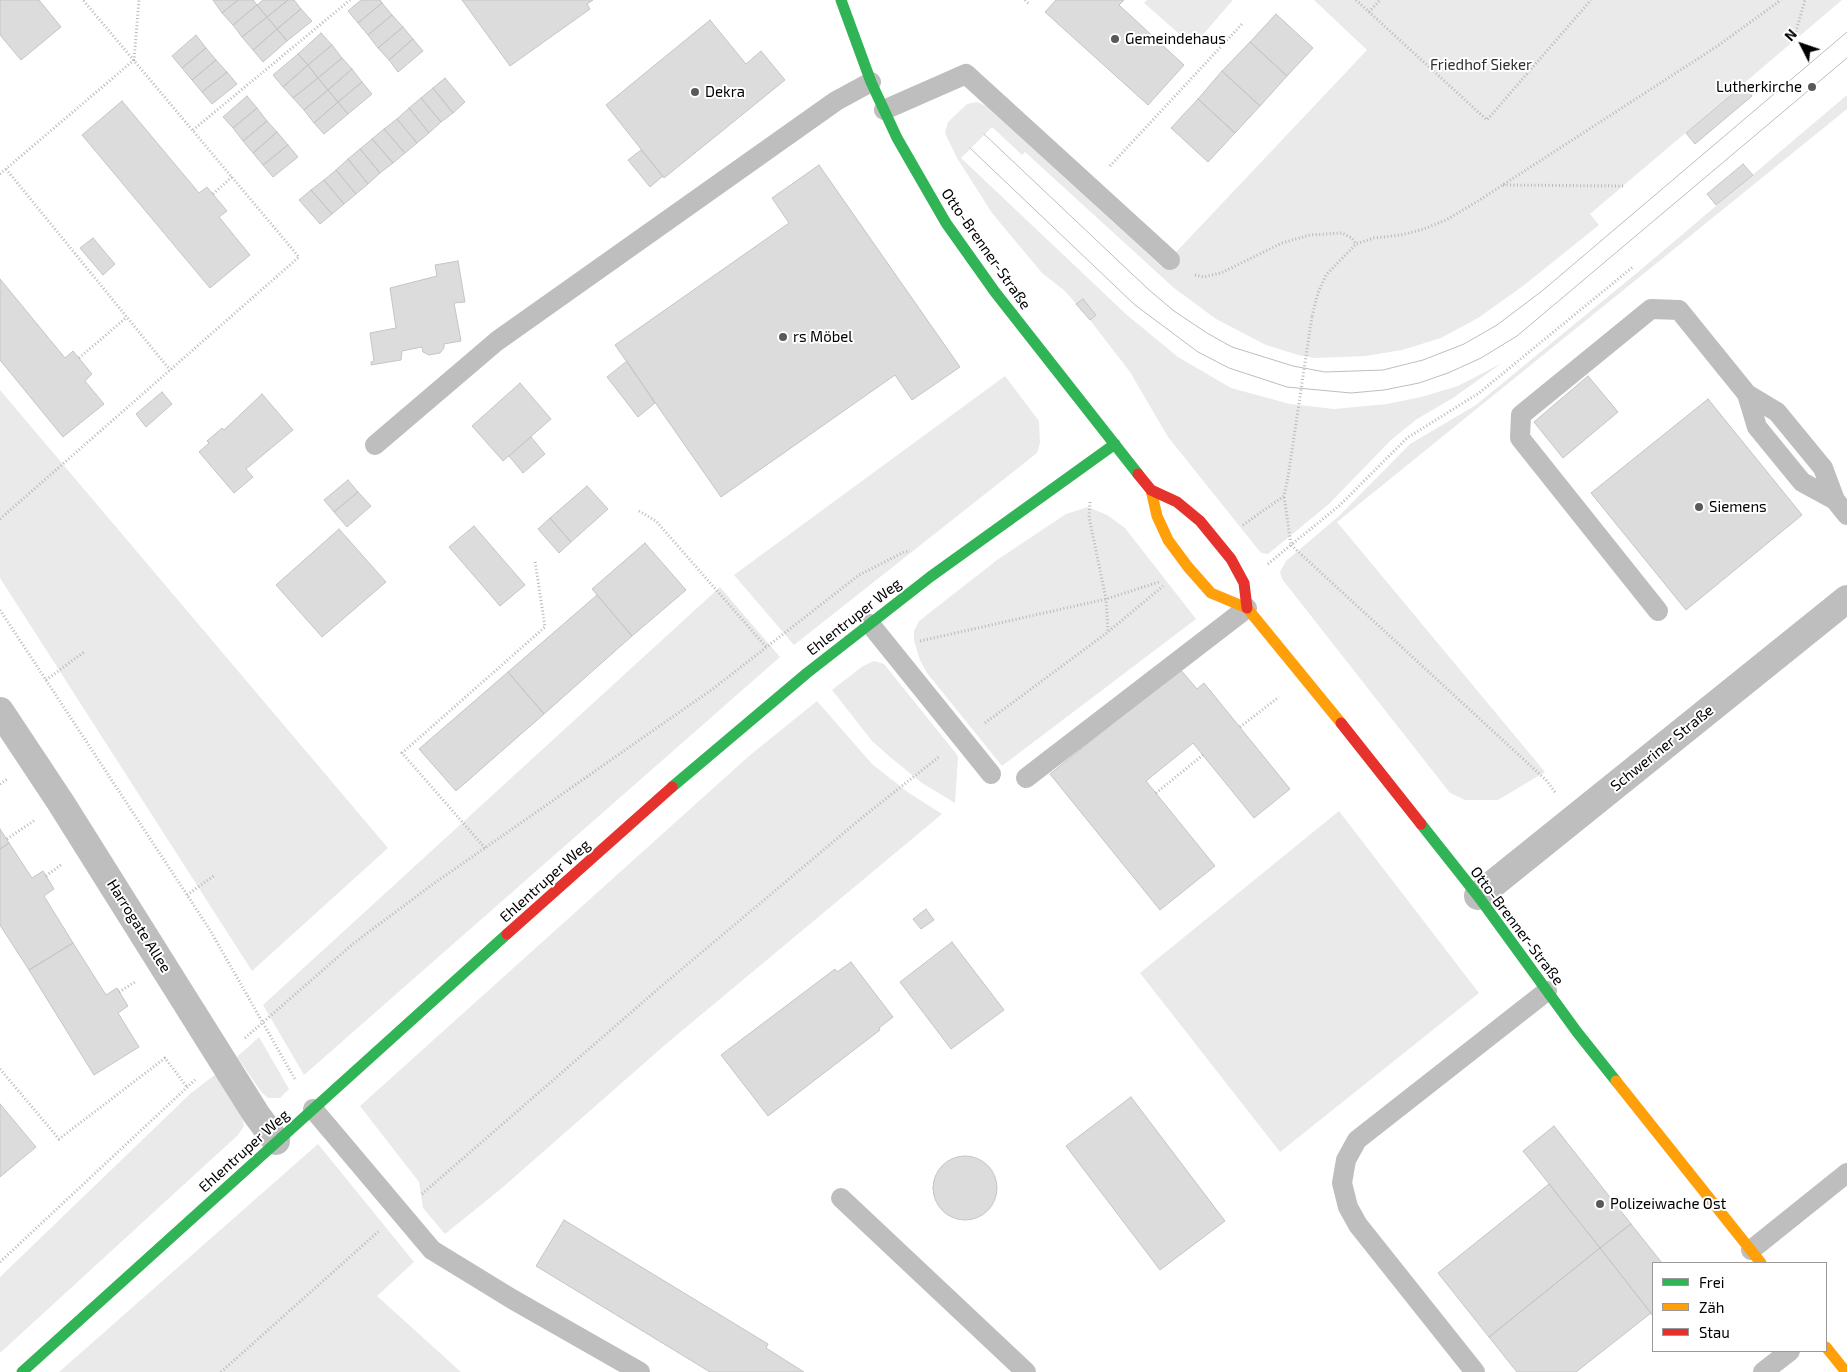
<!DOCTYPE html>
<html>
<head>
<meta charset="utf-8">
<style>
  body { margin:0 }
  #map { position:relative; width:1847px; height:1372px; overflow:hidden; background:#fff; font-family:"Exo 2",sans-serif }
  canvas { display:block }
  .legend { position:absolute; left:1652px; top:1262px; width:175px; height:90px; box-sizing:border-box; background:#fff; border:1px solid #999; margin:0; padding:6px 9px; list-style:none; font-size:15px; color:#000 }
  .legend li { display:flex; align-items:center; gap:10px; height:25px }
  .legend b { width:25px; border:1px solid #999 }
  .north { position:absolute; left:1777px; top:20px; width:50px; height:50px; -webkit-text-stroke:4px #fff; paint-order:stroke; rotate:311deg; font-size:14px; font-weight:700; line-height:20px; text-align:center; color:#000 }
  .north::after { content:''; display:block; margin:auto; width:18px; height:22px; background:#000; clip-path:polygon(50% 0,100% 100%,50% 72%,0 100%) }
</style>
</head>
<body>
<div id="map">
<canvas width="1847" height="1372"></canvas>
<ul class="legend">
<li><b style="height:6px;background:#30b455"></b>Frei</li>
<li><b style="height:6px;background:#ff9f0a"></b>Zäh</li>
<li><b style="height:6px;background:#e5322d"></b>Stau</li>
</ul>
<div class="north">N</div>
</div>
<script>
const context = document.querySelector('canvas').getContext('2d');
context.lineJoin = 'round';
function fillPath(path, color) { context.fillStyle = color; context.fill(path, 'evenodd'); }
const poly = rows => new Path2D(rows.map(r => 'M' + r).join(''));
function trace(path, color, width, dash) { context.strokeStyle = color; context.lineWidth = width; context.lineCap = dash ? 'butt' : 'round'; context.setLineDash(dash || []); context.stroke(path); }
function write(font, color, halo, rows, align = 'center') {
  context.font = font + ' "Exo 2",sans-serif'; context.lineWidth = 4; context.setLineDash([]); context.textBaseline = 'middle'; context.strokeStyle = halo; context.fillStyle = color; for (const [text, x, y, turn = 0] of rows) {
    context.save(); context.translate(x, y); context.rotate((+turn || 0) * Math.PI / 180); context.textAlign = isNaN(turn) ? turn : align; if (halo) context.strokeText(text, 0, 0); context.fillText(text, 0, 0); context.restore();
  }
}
const green = poly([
  [1147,0,1233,0,1193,46,1144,3],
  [1314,0,1842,0,1590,214,1599,225,1523,286,1478,318,1441,338,1402,350,1366,356,1314,358,1298,355,1266,345,1216,319,1174,288,1025,152,1022,155,992,127,961,158,1127,315,1178,357,1231,388,1290,404,1334,409,1387,404,1421,397,1458,386,1502,363,1453,398,1417,419,1391,440,1329,504,1268,554,1261,553,1168,437,1130,372,1090,320,1096,315,1083,299,1076,304,1065,291,1042,273,992,213,957,158,945,133,948,122,967,104,977,102,986,106,1162,267,1367,50],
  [1847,95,1847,109,1337,522,1545,772,1498,800,1465,800,1450,793,1282,579,1280,572,1286,561,1339,516,1410,444,1476,405,1638,272],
  [1005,376,1039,421,1040,443,1037,453,794,645,734,575],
  [0,390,388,848,252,971,0,578],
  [1088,507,1107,515,1125,528,1196,619,1002,766,927,673,920,660,914,641,914,631,919,621,997,560,1066,514],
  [720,587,780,657,304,1075,263,1005],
  [874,661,884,664,958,756,955,803,922,783,890,757,872,741,832,690,863,666],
  [817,701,872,764,909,793,942,814,666,1044,502,1188,445,1234,423,1208,419,1182,360,1106,749,756],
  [1339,811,1479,993,1280,1152,1140,973],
  [259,1037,289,1089,280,1098,268,1098,262,1093,237,1057],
  [216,1074,242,1118,244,1126,238,1135,0,1353,0,1277,191,1093],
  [318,1144,414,1262,377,1296,461,1372,59,1372]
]);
const building = poly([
  [0,0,39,0,61,27,21,60,0,35,0,0],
  [213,0,238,0,222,13,213,0],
  [238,0,253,0,257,5,233,25,222,13,238,0],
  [263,0,288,0,267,17,257,5,263,0],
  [288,0,294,0,301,9,277,29,267,17,288,0],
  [361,0,380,0,382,3,358,23,348,11,361,0],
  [462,0,593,0,587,4,590,9,510,66,462,0],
  [1056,0,1124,0,1119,5,1184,65,1148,105,1045,12,1056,0],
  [382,3,392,15,368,35,358,23,382,3],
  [257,5,267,17,242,37,233,25,257,5],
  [301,9,312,21,287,41,277,29,301,9],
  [1276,14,1313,48,1287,76,1250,42,1276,14],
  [392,15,403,27,378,48,368,35,392,15],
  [267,17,277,29,253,50,242,37,267,17],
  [710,20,746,64,761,51,785,80,664,178,606,105,710,20],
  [403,27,413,39,389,60,378,48,403,27],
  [277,29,287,41,263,62,253,50,277,29],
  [321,33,332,45,308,65,298,54,321,33],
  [196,35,206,48,182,68,172,56,196,35],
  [413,39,423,51,398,72,389,60,413,39],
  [1250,42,1287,76,1260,106,1222,71,1250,42],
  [332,45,342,58,318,78,308,65,332,45],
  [206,48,216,60,192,80,182,68,206,48],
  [298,54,308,65,283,87,273,75,298,54],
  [342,58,352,69,328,90,318,78,342,58],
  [216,60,227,72,202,92,192,80,216,60],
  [308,65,318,78,293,98,283,87,308,65],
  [352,69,362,82,338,102,328,90,352,69],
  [1222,71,1260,106,1235,133,1198,99,1222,71],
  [227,72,237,84,212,104,202,92,227,72],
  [318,78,328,90,304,110,293,98,318,78],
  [445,78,465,102,453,113,433,88,445,78],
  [362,82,372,94,348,114,338,102,362,82],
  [1743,85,1752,96,1695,144,1686,133,1743,85],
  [433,88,453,113,441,122,421,98,433,88],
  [328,90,338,102,314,123,304,110,328,90],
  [247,96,257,108,233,128,223,117,247,96],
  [421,98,441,122,429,133,409,108,421,98],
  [1198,99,1235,133,1208,162,1171,128,1198,99],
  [122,101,199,193,207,187,227,211,219,217,250,255,210,288,82,135,122,101],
  [338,102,348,114,324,134,314,123,338,102],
  [257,108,267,121,243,141,233,128,257,108],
  [409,108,429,133,417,143,397,119,409,108],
  [397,119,417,143,405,153,384,129,397,119],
  [267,121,277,132,253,153,243,141,267,121],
  [384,129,405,153,393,163,372,139,384,129],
  [277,132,288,145,263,165,253,153,277,132],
  [372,139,393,163,380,173,360,149,372,139],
  [288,145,298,157,273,177,263,165,288,145],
  [360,149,380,173,368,184,348,159,360,149],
  [641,150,663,176,650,187,628,160,641,150],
  [348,159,368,184,356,194,336,170,348,159],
  [1743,164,1753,175,1716,205,1707,194,1743,164],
  [819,165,960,367,912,400,895,375,721,497,615,345,789,223,772,198,819,165],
  [336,170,356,194,344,204,324,180,336,170],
  [324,180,344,204,332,214,311,190,324,180],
  [311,190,332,214,320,224,299,200,311,190],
  [93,238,115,264,103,275,80,248,93,238],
  [458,261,465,302,454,303,461,341,444,344,444,348,440,353,429,355,423,352,422,347,402,351,401,360,371,365,371,362,374,361,370,333,396,328,390,288,437,276,435,265,458,261],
  [0,279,65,358,73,351,92,374,85,381,104,404,63,437,0,360,0,279],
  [1083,299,1096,315,1090,320,1076,304,1083,299],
  [627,361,655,403,638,417,607,377,627,361],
  [1588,376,1618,412,1563,458,1534,422,1588,376],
  [520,383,551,419,503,461,472,426,520,383],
  [162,392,172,404,146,427,136,414,162,392],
  [262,394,293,430,246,469,253,477,234,493,199,452,209,443,207,441,222,428,224,430,262,394],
  [1708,399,1802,515,1686,610,1591,493,1708,399],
  [531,437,545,454,523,473,509,456,531,437],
  [348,480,358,492,334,512,324,500,348,480],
  [587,486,608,509,571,542,550,518,587,486],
  [358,492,371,506,347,527,334,512,358,492],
  [550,518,571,542,559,553,538,529,550,518],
  [474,526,525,585,500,606,449,547,474,526],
  [339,529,386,582,322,637,276,585,339,529],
  [645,543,686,590,632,636,592,589,645,543],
  [597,595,632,636,544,714,508,672,597,595],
  [1180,669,1197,689,1204,683,1290,789,1254,818,1193,743,1146,781,1215,866,1160,910,1050,774,1180,669],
  [508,672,544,714,456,791,419,749,508,672],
  [0,829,9,843,0,849,0,829],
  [9,843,32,878,43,871,54,889,44,896,73,943,29,970,0,925,0,849,9,843],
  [926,909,934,920,921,929,913,919,926,909],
  [952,942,1004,1010,951,1049,900,982,952,942],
  [73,943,106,995,117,988,128,1006,118,1013,139,1047,94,1075,29,970,73,943],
  [851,962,893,1017,879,1028,880,1030,768,1116,721,1055,835,969,837,972,851,962],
  [1131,1097,1225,1221,1160,1270,1066,1146,1131,1097],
  [0,1104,36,1147,0,1177,0,1104],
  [1554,1126,1631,1224,1600,1248,1523,1151,1554,1126],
  '933 1188a32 32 0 1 1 64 0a32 32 0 1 1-64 0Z',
  [1549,1184,1600,1248,1489,1337,1438,1273,1549,1184],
  [564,1220,768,1344,766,1348,804,1372,710,1372,536,1266,564,1220],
  [1631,1224,1662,1263,1653,1263,1653,1316,1600,1248,1631,1224],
  [1600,1248,1651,1313,1576,1372,1517,1372,1489,1337,1600,1248]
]);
const path = poly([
  [1025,0,1030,5],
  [1356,0,1487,120,1591,0],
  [1369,12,1380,0],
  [1793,42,1805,0],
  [193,130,350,0],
  [1110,166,1242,24],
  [6,169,170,370],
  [0,174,134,60,139,0],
  [1503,185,1625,186],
  [213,194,232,177],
  [1195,275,1204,277,1221,273,1282,243,1310,235,1342,233,1352,238,1356,244],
  [1312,316,1318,293,1326,275,1356,244,1374,238,1401,235,1424,229,1446,220,1478,201,1716,47,1781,0],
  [79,358,127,317],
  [1090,502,1089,517,1106,599,1108,631],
  [639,511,656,521,767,648],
  [0,519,299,257,83,0],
  [1243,525,1284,496,1288,477],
  [1268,564,1291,545,1284,496],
  [0,610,210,930,296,1081],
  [920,641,1106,599,1159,582],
  [46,680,84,652],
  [985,723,1108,632,1163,586],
  [1240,727,1279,697],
  [0,784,7,779],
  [1555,792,1546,780,1291,545,1340,505,1407,438,1479,393,1634,266],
  [1156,793,1203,755],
  [7,839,35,820],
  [485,848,402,753,545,627,535,561],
  [46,876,62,864],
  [187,895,215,875],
  [119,992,135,982],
  [245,1038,354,943,429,887,714,688,859,575,904,552,910,551],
  [0,1069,59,1139,165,1058,187,1087],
  [422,1194,658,989,864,816,940,756],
  [0,1262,196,1079],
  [221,1372,379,1231]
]);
const lane = poly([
  [884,110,966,74,1170,260],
  [375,445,497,341,836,101,871,82],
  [1835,500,1802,482,1757,427,1747,394,1777,412,1823,468,1835,500,1847,515],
  [1658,611,1520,438,1521,415,1651,309,1679,310,1747,394],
  [870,624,991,774],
  [1026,778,1247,608],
  [313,1109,432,1250,512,1299,640,1372],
  [841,1198,1026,1372],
  [1751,1250,1847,1173],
  [1475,1372,1358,1225,1348,1207,1342,1183,1346,1160,1357,1140,1547,991],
  [1763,1372,1790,1351]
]);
const street = poly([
  [0,711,61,803,256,1114,276,1141],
  [1478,896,1847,599]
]);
const fast = poly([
  [841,0,871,82,897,138,946,223,995,292,1138,474],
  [672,787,807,673,930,577,1115,444],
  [1421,824,1478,896,1577,1032,1616,1081],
  [22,1372,507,934]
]);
const slow = poly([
  [1151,490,1157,516,1168,540,1188,567,1211,593,1247,608,1341,723],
  [1616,1081,1761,1263],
  [1826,1347,1846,1372]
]);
const jam = poly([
  [1138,474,1151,490,1177,502,1200,521,1231,559,1244,583,1247,608],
  [1341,723,1421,824],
  [507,934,672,787]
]);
const tram = poly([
  [984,134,1148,289,1174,311,1207,333,1232,347,1293,366,1325,372,1383,370,1423,360,1464,344,1497,325,1542,291,1847,32],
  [970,148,1135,305,1198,352,1229,368,1287,387,1351,393,1384,390,1419,383,1448,373,1481,358,1517,336,1847,58]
]);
const pathBridge = poly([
  [1288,477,1312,316]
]);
const markers = [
  [1115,39,5,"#595959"],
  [1812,87,5,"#595959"],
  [695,92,5,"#595959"],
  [783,337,5,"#595959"],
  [1699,507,5,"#595959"],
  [1600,1204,5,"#595959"]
];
const poiNames = [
  ["Gemeindehaus",1125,39],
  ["Lutherkirche",1802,87,"right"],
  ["Dekra",705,92],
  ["rs Möbel",793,337],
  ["Siemens",1709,507],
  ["Polizeiwache Ost",1610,1204]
];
const parkNames = [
  ["Friedhof Sieker",1481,65]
];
const streetNames = [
  ["Otto-Brenner-Straße",986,249,55],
  ["Ehlentruper Weg",854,617,-38],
  ["Schweriner Straße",1662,748,-39],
  ["Ehlentruper Weg",545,881,-42],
  ["Harrogate Allee",139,926,58],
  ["Otto-Brenner-Straße",1517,926,53],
  ["Ehlentruper Weg",244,1151,-42]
];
fillPath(green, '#eaeaea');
fillPath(building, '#dcdcdc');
trace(building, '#c5c5c5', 1);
trace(path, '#b8b8b8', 3, [1, 2.5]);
trace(lane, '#bebebe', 20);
trace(street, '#bebebe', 28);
trace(fast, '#30b455', 11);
trace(slow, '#ff9f0a', 11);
trace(jam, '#e5322d', 11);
trace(tram, '#bdbdbd', 1);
trace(pathBridge, '#b8b8b8', 3, [1, 2.5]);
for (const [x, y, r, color] of markers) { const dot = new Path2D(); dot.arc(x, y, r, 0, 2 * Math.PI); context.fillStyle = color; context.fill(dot); trace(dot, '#fff', 2); }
write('15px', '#000', '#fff', poiNames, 'left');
write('15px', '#2f2f2f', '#fff', parkNames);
write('15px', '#000', '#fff', streetNames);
</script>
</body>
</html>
